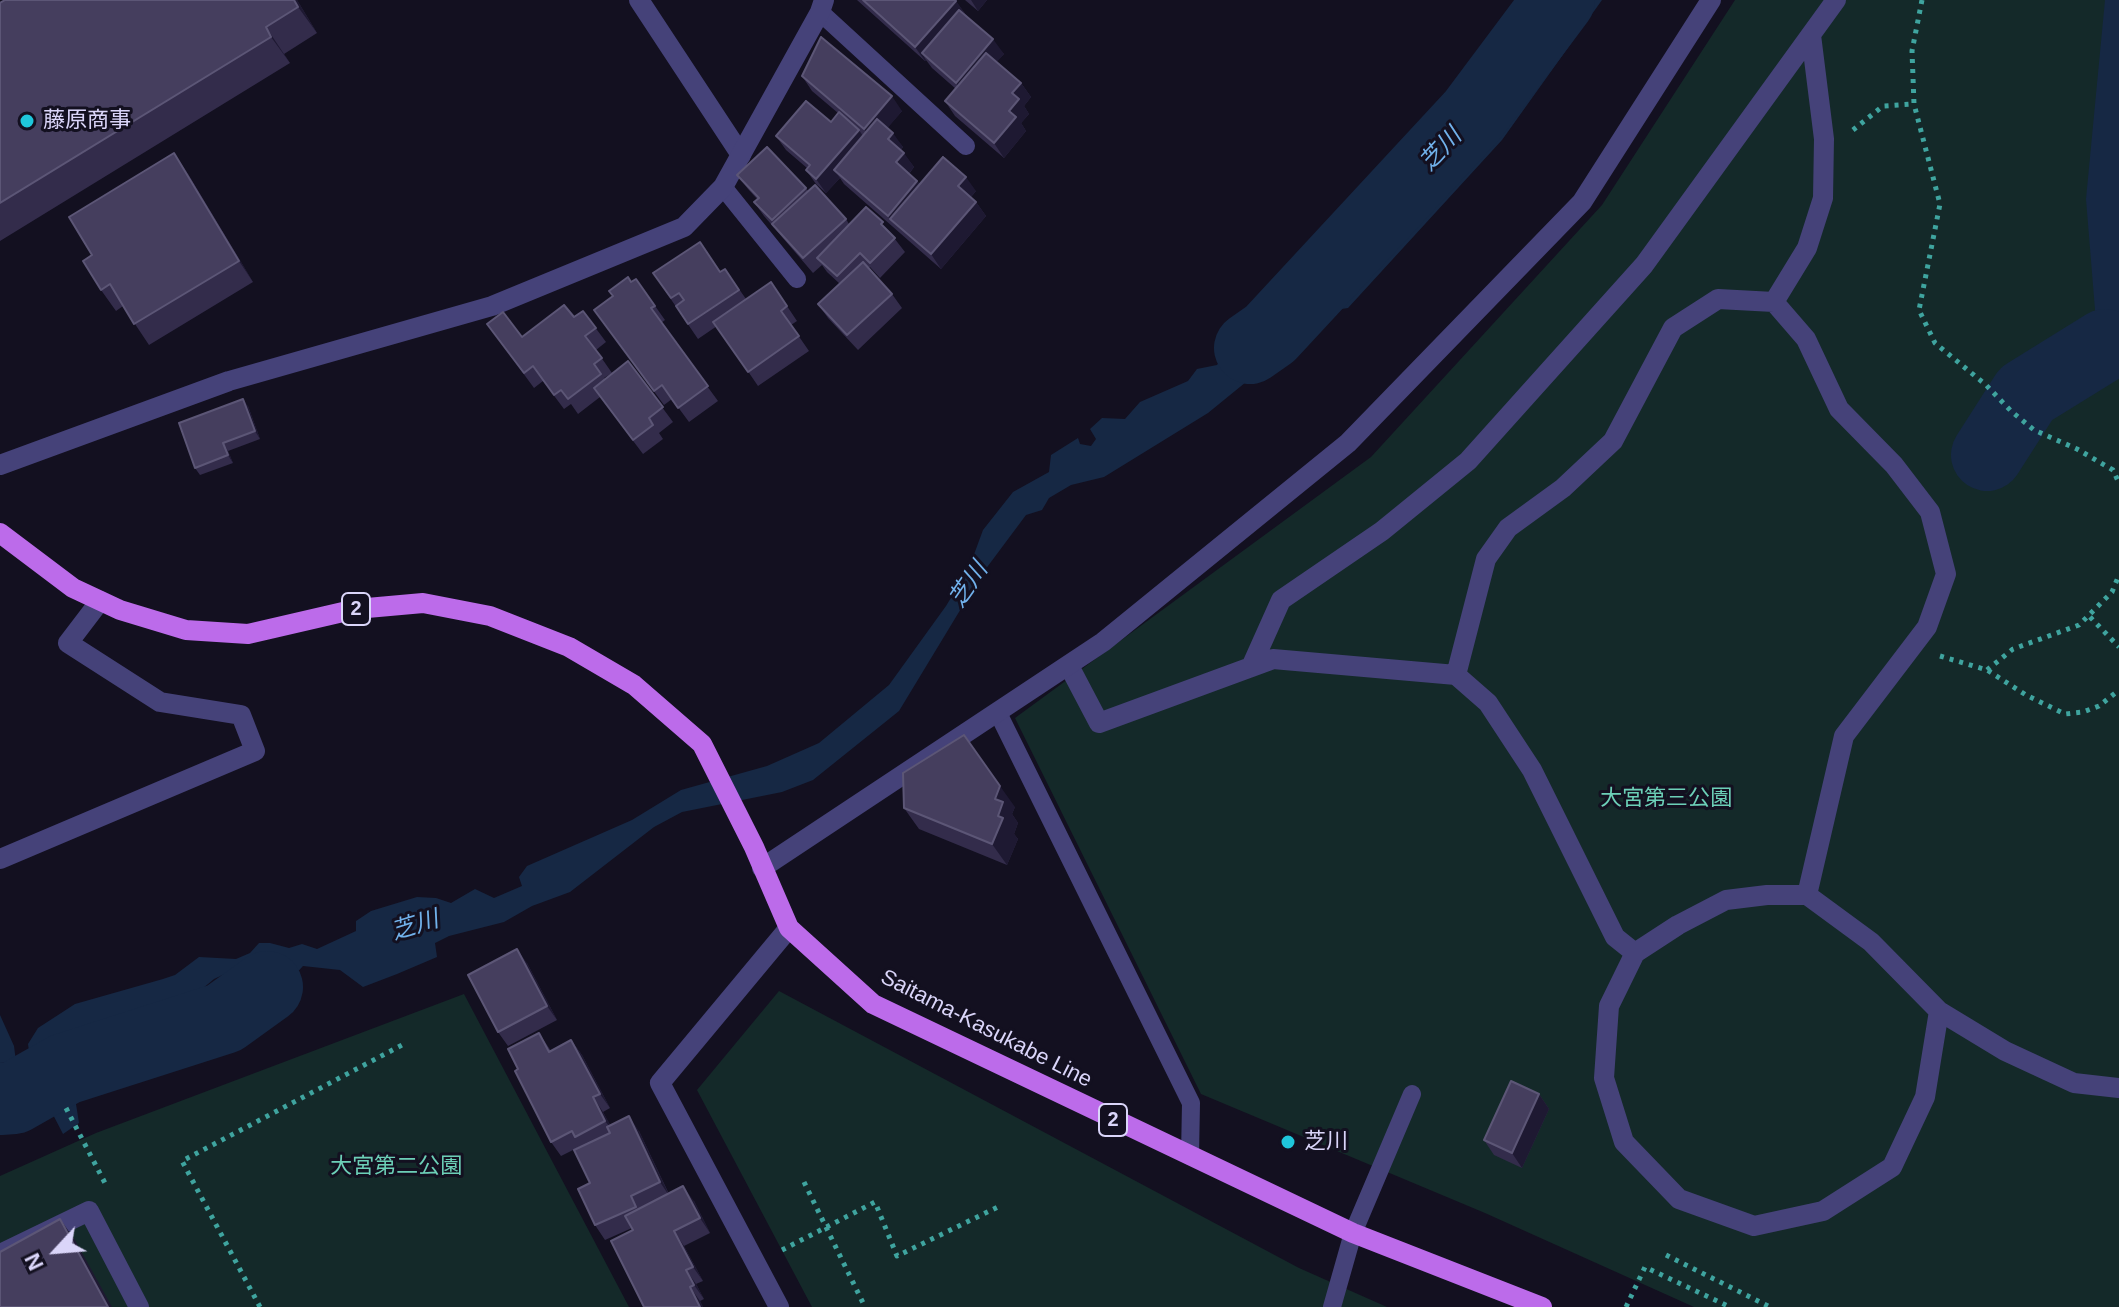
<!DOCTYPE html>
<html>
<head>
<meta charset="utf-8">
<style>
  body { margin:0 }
  #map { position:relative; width:2119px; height:1307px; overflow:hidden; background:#131020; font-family:Helvetica,sans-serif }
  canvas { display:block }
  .north { position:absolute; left:16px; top:1211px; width:80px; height:80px; -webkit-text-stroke:6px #131020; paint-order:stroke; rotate:244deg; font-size:22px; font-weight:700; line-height:32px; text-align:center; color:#dad5f9 }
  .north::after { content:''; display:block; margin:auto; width:28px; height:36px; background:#dad5f9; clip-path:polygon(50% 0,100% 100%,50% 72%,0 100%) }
</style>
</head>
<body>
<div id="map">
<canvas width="2119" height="1307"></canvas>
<div class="north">N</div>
</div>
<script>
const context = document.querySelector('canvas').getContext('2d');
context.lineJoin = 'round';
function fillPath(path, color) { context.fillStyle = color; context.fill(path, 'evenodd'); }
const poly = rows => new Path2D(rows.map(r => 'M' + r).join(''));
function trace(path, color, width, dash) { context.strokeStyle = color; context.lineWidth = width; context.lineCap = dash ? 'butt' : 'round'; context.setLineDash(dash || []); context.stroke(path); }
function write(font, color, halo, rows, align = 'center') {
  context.font = font + ' Helvetica,"Noto Sans JP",sans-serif'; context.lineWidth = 6; context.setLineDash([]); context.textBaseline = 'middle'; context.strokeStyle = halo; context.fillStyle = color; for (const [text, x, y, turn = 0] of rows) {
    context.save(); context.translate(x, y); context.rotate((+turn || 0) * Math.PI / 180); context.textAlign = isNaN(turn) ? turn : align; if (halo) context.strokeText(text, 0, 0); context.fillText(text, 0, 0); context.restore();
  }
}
const green = poly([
  [1735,0,2119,0,2119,1307,1694,1307,1485,1213,1201,1094,1015,718,1371,457,1602,205],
  [779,991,1299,1268,1387,1307,812,1307,697,1090],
  [464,994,629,1307,0,1307,0,1176,96,1133]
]);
const water = poly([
  [1540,0,1602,0,1502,140,1348,308,1328,311,1285,343,1273,360,1208,413,1104,477,1071,485,1049,498,1042,510,1026,515,982,574,899,711,813,780,782,792,682,812,654,827,570,892,532,906,504,922,449,936,435,943,437,957,397,974,363,987,340,970,303,966,282,989,241,1015,186,1037,179,1048,149,1058,119,1055,104,1058,90,1067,73,1085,79,1123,63,1134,46,1101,31,1097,13,1113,0,1111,0,1092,20,1090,33,1077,28,1044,38,1028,75,1004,163,979,175,975,199,957,236,959,250,953,259,943,270,943,289,948,302,944,317,949,356,931,356,921,371,911,417,897,436,898,451,903,475,889,494,898,522,886,519,877,527,866,632,820,681,790,767,766,819,743,889,685,946,606,969,568,983,530,1013,492,1049,472,1051,455,1078,438,1080,444,1091,446,1096,439,1090,429,1102,418,1125,419,1140,402,1188,381,1197,369,1217,365,1228,350,1252,331,1262,332,1268,325,1268,311,1278,302,1296,295,1316,280,1335,279,1356,254,1350,242,1411,191,1482,91,1477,80,1498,66,1496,51,1506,42,1518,43],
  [282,958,287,964,282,973,274,970,244,976,233,989,222,1014,173,1035,155,1035,146,1023,165,1007,187,1007,205,1000,202,989,214,979,251,962],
  [2105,0,2119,0,2119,378,2096,322,2086,199],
  [0,1015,14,1046,16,1062,0,1063]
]);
const river = poly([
  [1250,348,1270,334,1473,115,1559,0],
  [1987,455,2026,394,2105,345],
  [0,1099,14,1098,65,1069,224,1018,267,987]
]);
const path = poly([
  [1922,0,1912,51,1914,104,1940,204,1919,310,1935,343,1986,385,2011,411,2034,430,2077,449,2113,470,2119,483],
  [1853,130,1883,106,1914,104],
  [2090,617,2119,647],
  [1940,656,1987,670,2026,695,2065,714,2083,712,2099,706,2119,690],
  [1987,670,2013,649,2079,625,2112,592,2119,575],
  [66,1108,106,1185],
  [804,1182,865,1307],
  [782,1250,875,1202,897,1256,1002,1205],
  [1666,1255,1770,1307],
  [260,1307,182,1161,404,1044],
  [1626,1307,1645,1267,1730,1307]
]);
const service = poly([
  [820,12,966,146],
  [723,187,797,279],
  [998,713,1191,1103,1190,1156],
  [1332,1307,1353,1233,1412,1094]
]);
const pedestrian = poly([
  [1774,302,1807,248,1823,198,1824,139,1811,35],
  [1069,666,1099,723,1273,659,1456,675,1488,703,1532,770,1615,937,1635,953],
  [1251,667,1281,600,1382,531,1468,461,1644,265,1836,0],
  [1456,675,1486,559,1508,528,1563,488,1613,441,1673,328,1718,299,1774,302,1806,339,1839,409,1894,465,1930,512,1946,574,1927,627,1844,736,1807,895],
  [1939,1011,1925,1097,1892,1167,1823,1211,1754,1226,1679,1199,1624,1142,1604,1078,1609,1006,1635,953,1678,925,1726,900,1767,895,1807,895,1871,942,1939,1011,2005,1051,2074,1083,2119,1088]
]);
const minor = poly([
  [639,0,741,155],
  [0,859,255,751,241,715,160,702,68,643,100,601],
  [762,868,1103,642,1348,443,1582,202,1711,0],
  [0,1254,89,1211,139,1307],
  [779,1307,660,1083,789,928]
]);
const tertiary = poly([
  [0,465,229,381,492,306,684,227,723,187,820,12,824,0]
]);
const primary = poly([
  [0,533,73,588,120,610,186,630,248,634,356,609,423,603,490,616,569,647,634,685,702,744,754,847,789,928,873,1004,1353,1233,1542,1307]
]);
const wall = poly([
  [297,0,317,33,284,54,290,63,0,241,0,3],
  [857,0,955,0,966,15,1004,54,996,62,1021,83,1031,97,1024,106,1029,114,1021,123,1026,131,1004,158,955,116,945,101,956,89,932,68,926,60,925,61],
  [965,0,987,0,978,11],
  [802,76,902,111,887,128,903,147,901,150,914,167,909,174,920,184,976,191,971,197,976,202,986,216,941,269,844,184,840,178,826,193,816,184,806,170,807,168,786,150,776,136,831,122,838,113,812,91],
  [174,153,188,174,253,282,149,345,123,306,116,311,101,290,92,255],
  [737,175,806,188,808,191,846,219,849,224,891,234,905,252,880,278,870,267,869,268,892,294,902,308,858,350,828,318,818,304,840,284,827,272,822,265,813,273,764,216,754,202,757,199,748,189],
  [725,269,746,299,771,282,797,321,791,325,809,351,758,386,717,326,698,339,653,273,720,272],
  [636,279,665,320,661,323,718,401,689,422,672,399,664,405,594,310],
  [583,311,606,342,596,350,612,373,604,378,605,379,628,361,673,422,659,433,663,439,643,454,600,397,578,414,571,404,564,409,543,381,534,388,487,324,522,337,574,317],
  [248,406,260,439,228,451,233,463,200,475,195,468],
  [1015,807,1012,814,1018,823,1014,834,1018,839,1007,865,919,829,904,808],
  [527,963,557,1020,508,1046,498,1032],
  [539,1033,551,1051,571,1040,582,1055,610,1108,603,1112,610,1125,639,1131,669,1194,694,1201,710,1233,684,1246,703,1281,696,1284,704,1299,700,1301,703,1307,644,1307,632,1228,605,1240,595,1225,590,1183,581,1146,561,1156,551,1142,518,1069],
  [1539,1094,1549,1109,1522,1168,1494,1155,1484,1140]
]);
const shadedWall = poly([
  [294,0,297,0,317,33,298,7],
  [971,0,987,0,978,11],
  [956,1,966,15,922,53,926,60,925,61,915,47],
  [266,27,290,63,271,37],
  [993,39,1004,54,966,97,956,83],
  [1021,83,1031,97,1024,106,1029,114,1021,123,1026,131,1004,158,994,143,1009,111,1012,93],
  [892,96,902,111,875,143,864,129],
  [859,130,869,145,834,170,840,178,826,193,816,179],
  [893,133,903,147,898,153,888,139],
  [174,153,188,174,253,282,239,261],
  [904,153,914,167,906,177,896,162],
  [966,177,976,191,968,200,958,186],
  [917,181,928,196,890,219,898,231,888,216],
  [976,202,986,216,941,269,931,254],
  [243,399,248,406,260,439,255,431],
  [223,443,228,451,233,463,228,455],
  [1000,786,1015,807,1012,814,1018,823,1014,834,1018,839,1007,865,992,844,998,816,995,799],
  [517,949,527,963,557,1020,547,1006],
  [571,1040,582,1055,610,1108,600,1094],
  [1539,1094,1549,1109,1522,1168,1512,1153],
  [593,1097,603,1112,616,1135,605,1121],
  [629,1116,639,1131,670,1197,660,1182],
  [683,1186,694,1201,710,1233,700,1218],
  [60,1219,75,1240,112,1307,108,1307],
  [674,1231,684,1246,703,1281,693,1267],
  [686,1270,696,1284,704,1299,694,1285],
  [690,1287,700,1301,703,1307,700,1307]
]);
const building = poly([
  [5,0,294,0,298,7,266,27,271,37,0,203,0,3,5,0],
  [863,0,955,0,956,1,915,47,863,0],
  [959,10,993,39,956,83,922,53,959,10],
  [821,37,892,96,864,129,802,76,821,37],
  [986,53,1021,83,1012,93,1019,99,1009,111,1016,117,994,143,945,101,986,53],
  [806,101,831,122,839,112,859,130,816,179,806,170,810,165,776,136,806,101],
  [877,119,893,133,888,139,904,153,896,162,917,181,888,216,834,170,877,119],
  [767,147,806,188,772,220,754,202,759,198,737,175,767,147],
  [174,153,239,261,134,324,110,284,101,290,83,261,92,255,69,217,174,153],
  [943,157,966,177,958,186,976,202,931,254,890,219,943,157],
  [815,185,846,219,803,258,772,224,815,185],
  [866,207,883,222,881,224,895,238,870,263,860,253,837,276,817,258,866,207],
  [700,242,720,272,725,269,739,290,688,324,676,306,684,300,679,293,671,298,653,273,700,242],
  [863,262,892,294,847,335,818,304,863,262],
  [628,277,631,282,636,279,655,306,651,308,708,386,678,408,662,385,654,391,594,310,613,296,609,291,628,277],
  [771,282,787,306,781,311,799,336,748,372,713,322,771,282],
  [564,305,574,317,583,311,596,328,585,336,602,358,594,364,601,374,568,399,561,390,554,395,533,366,524,373,487,324,503,312,522,337,564,305],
  [628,361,663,407,649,418,653,425,633,440,594,388,628,361],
  [243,399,255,431,223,443,228,455,195,468,179,423,243,399],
  [964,735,1000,786,995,799,1003,802,998,816,1003,818,992,844,904,808,903,773,964,735],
  [517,949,547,1006,498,1032,468,975,517,949],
  [539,1033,549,1052,571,1040,600,1094,593,1097,605,1121,575,1137,572,1131,551,1142,515,1071,518,1069,508,1049,539,1033],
  [1511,1081,1539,1094,1512,1153,1484,1140,1511,1081],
  [629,1116,660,1182,631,1196,636,1207,595,1225,578,1189,590,1183,574,1150,610,1133,607,1127,629,1116],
  [683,1186,700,1218,674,1231,693,1267,686,1270,694,1285,690,1287,700,1307,644,1307,611,1241,633,1230,625,1216,683,1186],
  [60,1219,108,1307,0,1307,0,1252,60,1219]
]);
const markers = [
  [27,121,8,"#1fc6db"],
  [1288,1142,8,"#1fc6db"]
];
const shields = [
  [356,609,28],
  [1113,1120,28]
];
const shieldNames = [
  ["2",356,609],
  ["2",1113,1120]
];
const poiNames = [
  ["藤原商事",43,121],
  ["芝川",1304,1142]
];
const parkNames = [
  ["大宮第三公園",1666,799],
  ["大宮第二公園",396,1167]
];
const streetNames = [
  ["Saitama-Kasukabe Line",986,1029,27]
];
const waterNames = [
  ["芝川",1441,150,-47],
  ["芝川",969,585,-56],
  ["芝川",415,926,-17]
];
fillPath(green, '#142929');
fillPath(water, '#162844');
trace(river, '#162844', 72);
trace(path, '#3fa49f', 5, [4, 6]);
trace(service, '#454279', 18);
trace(pedestrian, '#454279', 20);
trace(minor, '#454279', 20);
trace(tertiary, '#454279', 20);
trace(primary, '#bc6bea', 20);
fillPath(wall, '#332c4b');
fillPath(shadedWall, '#1e1932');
fillPath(building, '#453e5e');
trace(building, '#5c5676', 2);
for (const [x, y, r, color] of markers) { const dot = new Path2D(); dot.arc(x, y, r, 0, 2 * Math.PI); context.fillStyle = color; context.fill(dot); trace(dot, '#131020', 3); }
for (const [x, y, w] of shields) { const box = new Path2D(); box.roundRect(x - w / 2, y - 16, w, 32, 6); context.fillStyle = '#131020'; context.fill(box); trace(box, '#dad5f9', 2); }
write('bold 20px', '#dad5f9', null, shieldNames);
write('22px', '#dad5f9', '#131020', poiNames, 'left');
write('22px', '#6ccfb7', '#131020', parkNames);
write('22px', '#dad5f9', '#131020', streetNames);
write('italic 24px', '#71b1eb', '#131020', waterNames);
</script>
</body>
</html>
